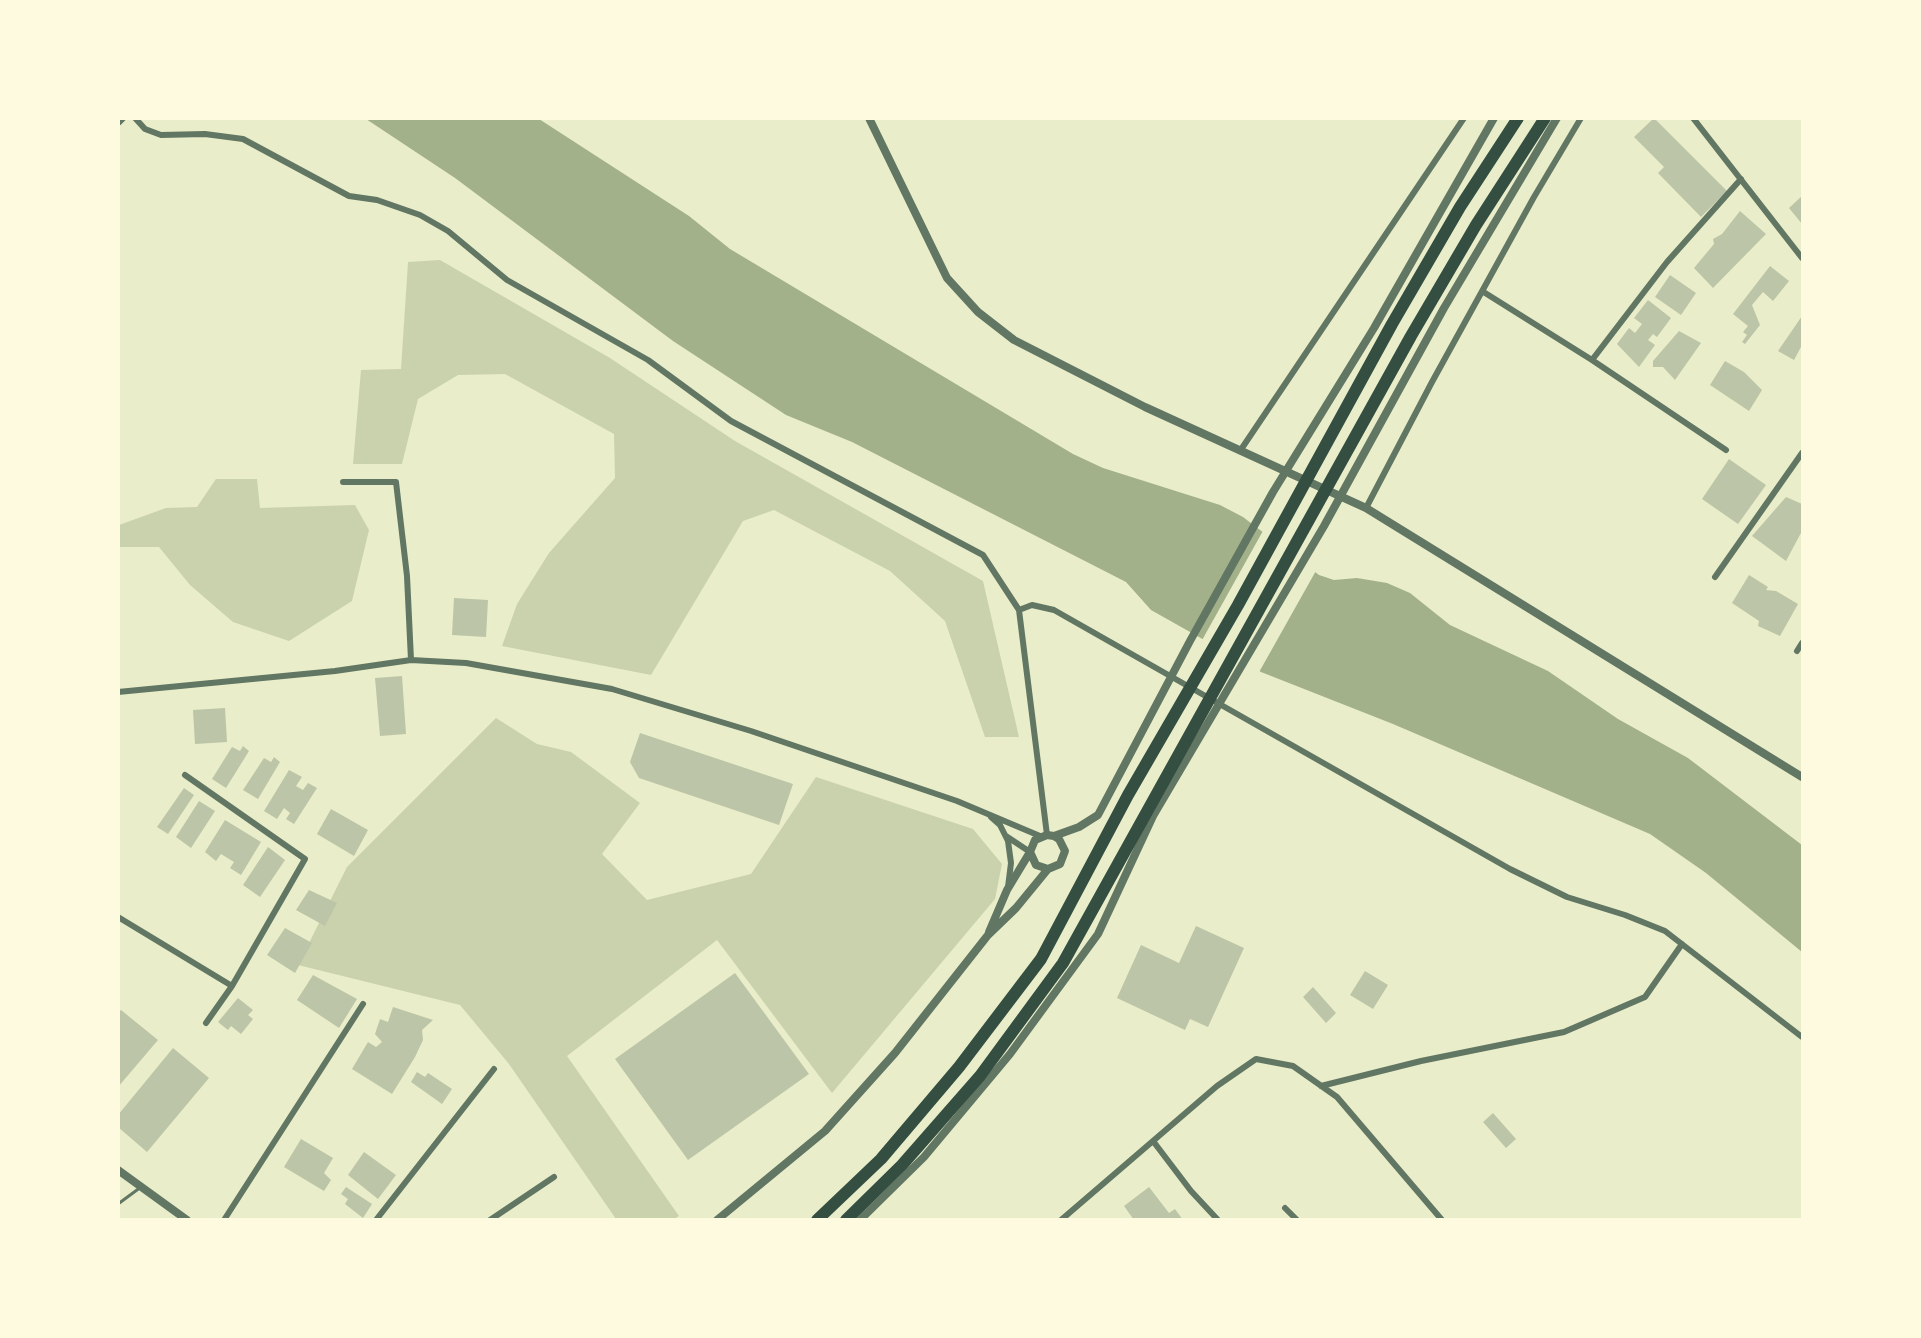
<!DOCTYPE html>
<html>
<head>
<meta charset="utf-8">
<style>
  body { margin:0 }
  #map { position:relative; width:1921px; height:1338px; overflow:hidden; background:#e9edc9; font-family:"Noto Sans",sans-serif }
  canvas { display:block }
  .frame { position:absolute; inset:0; border:120px solid #fefae0; pointer-events:none }
</style>
</head>
<body>
<div id="map">
<canvas width="1921" height="1338"></canvas>
<div class="frame"></div>
</div>
<script>
const context = document.querySelector('canvas').getContext('2d');
context.lineJoin = 'round';
function fillPath(path, color) { context.fillStyle = color; context.fill(path, 'evenodd'); }
const poly = rows => new Path2D(rows.map(r => 'M' + r).join(''));
function trace(path, color, width, dash) { context.strokeStyle = color; context.lineWidth = width; context.lineCap = dash ? 'butt' : 'round'; context.setLineDash(dash || []); context.stroke(path); }
const green = poly([
  [440,260,610,358,735,441,983,581,1019,737,985,737,945,621,890,571,774,510,743,521,651,675,502,646,517,604,549,553,615,478,614,434,505,374,458,375,418,399,402,464,353,464,361,370,401,369,408,262],
  [216,479,257,479,260,508,355,505,369,530,352,601,289,641,233,622,190,585,159,547,119,547,119,525,166,508,197,507],
  [496,718,537,744,571,752,640,803,602,854,647,900,751,874,816,777,973,829,1002,864,995,899,832,1093,717,940,567,1056,679,1216,674,1219,616,1219,509,1064,460,1005,298,965,347,867]
]);
const water = poly([
  [366,119,539,119,689,216,730,249,1073,454,1103,468,1220,505,1243,517,1319,575,1334,580,1357,578,1387,583,1410,593,1450,625,1548,671,1618,719,1688,758,1802,845,1802,952,1706,873,1650,834,1393,724,1261,672,1151,610,1126,582,852,442,786,415,673,341,455,178]
]);
const pier = poly([
  [1264,529,1317,569,1258,674,1201,642]
]);
const building = poly([
  [1654,118,1727,191,1701,217,1658,173,1664,167,1634,137],
  [1802,196,1802,224,1789,208],
  [1740,211,1766,234,1713,288,1694,268,1714,244,1713,239,1722,234],
  [1770,266,1789,281,1773,301,1763,292,1752,305,1760,325,1745,344,1742,342,1747,335,1743,332,1748,326,1733,314],
  [1670,275,1696,293,1681,315,1655,297],
  [1648,300,1671,318,1657,337,1653,334,1648,340,1655,345,1639,367,1617,344,1629,328,1635,333,1642,324,1634,318],
  [1802,316,1802,345,1794,360,1778,351],
  [1679,331,1701,343,1675,380,1663,367,1653,367,1653,361],
  [1725,361,1744,372,1762,390,1749,411,1710,385],
  [1729,459,1766,485,1738,524,1702,499],
  [1786,497,1802,504,1802,531,1786,561,1752,536],
  [1749,575,1768,587,1766,590,1776,591,1798,604,1780,636,1758,626,1759,621,1732,603],
  [454,598,488,600,486,637,452,635],
  [402,676,406,734,380,736,375,678],
  [225,708,227,742,195,744,193,710],
  [640,733,793,784,779,825,639,778,630,762],
  [243,746,249,751,226,788,212,779,232,747,240,751],
  [274,757,280,762,258,799,243,790,264,758,271,762],
  [289,770,302,777,296,786,303,790,308,783,317,788,294,824,286,819,290,813,284,808,277,819,264,811],
  [184,788,194,795,168,834,157,827],
  [199,801,215,811,191,848,176,837],
  [331,809,368,830,354,856,317,834],
  [225,820,261,842,241,875,230,868,234,862,221,854,216,861,205,852],
  [268,847,285,860,260,897,243,885],
  [309,890,337,903,325,926,296,910],
  [1196,926,1244,948,1208,1027,1190,1019,1185,1030,1117,998,1141,945,1179,963],
  [285,928,312,943,295,973,267,955],
  [1365,971,1388,985,1373,1009,1350,995],
  [735,973,809,1074,688,1160,615,1059],
  [313,975,357,999,339,1028,297,1000],
  [1313,987,1336,1013,1326,1023,1303,997],
  [238,998,253,1010,248,1015,253,1019,241,1034,231,1026,228,1030,218,1022],
  [393,1007,433,1020,422,1030,423,1040,415,1057,392,1094,352,1069,368,1042,376,1047,382,1042,375,1034,380,1019,388,1022],
  [121,1010,158,1040,118,1087,118,1013],
  [173,1048,209,1078,147,1152,118,1127,118,1115],
  [417,1072,425,1077,428,1073,452,1089,442,1104,411,1082],
  [1493,1113,1516,1139,1506,1148,1483,1122],
  [301,1139,333,1158,324,1173,331,1180,324,1191,284,1167],
  [364,1152,396,1175,378,1199,348,1175],
  [346,1187,372,1204,363,1218,345,1204,348,1199,341,1194],
  [1149,1187,1169,1213,1175,1209,1183,1220,1134,1220,1124,1206]
]);
const service = poly([
  [118,1204,141,1187]
]);
const minor = poly([
  [135,118,145,129,161,135,205,134,243,139,349,196,377,200,420,215,448,231,507,280,648,360,731,421,983,555,1019,610],
  [1693,118,1802,258],
  [1482,291,1592,360,1726,450],
  [1592,360,1667,262,1741,179],
  [1240,451,1464,118],
  [343,482,396,482,407,576,411,660],
  [1366,508,1432,382,1534,197,1581,118],
  [1715,577,1802,453],
  [1797,651,1802,643],
  [118,692,335,671,411,660,466,663,612,689,751,731,957,801,1040,836],
  [991,817,1000,825,1008,841,1011,863,1008,887],
  [1047,835,1019,610,1032,605,1054,610,1510,869,1567,897,1625,915,1665,931,1802,1037],
  [1006,836,1030,852],
  [118,917,232,986,305,859,185,775],
  [206,1023,232,986],
  [1321,1086,1421,1061,1564,1032,1645,997,1682,944],
  [1153,1141,1191,1191,1218,1220],
  [1285,1208,1297,1220],
  [224,1220,363,1004],
  [376,1220,494,1069],
  [490,1220,554,1177],
  [1061,1220,1217,1086,1256,1059,1293,1066,1337,1097,1442,1220]
]);
const tertiary = poly([
  [869,118,947,278,978,312,1014,340,1145,407,1366,508,1802,777],
  [118,122,122,118],
  [1054,836,1079,827,1098,815,1190,641,1273,492,1374,328,1494,118],
  [989,932,1007,890,1030,852,1035,840,1047,835,1054,836,1059,839,1065,851,1060,864,1048,869,1036,865,1030,852],
  [118,1170,187,1220],
  [717,1220,825,1131,895,1053,988,935,1016,908,1048,869],
  [860,1220,924,1157,1010,1054,1098,934,1153,816,1324,526,1444,308,1557,118]
]);
const motorway = poly([
  [817,1220,881,1159,959,1067,1041,959,1128,795,1238,605,1392,324,1460,207,1518,118],
  [846,1220,902,1165,980,1076,1063,963,1411,336,1476,225,1545,118]
]);
fillPath(green, '#cad2ad');
fillPath(water, '#a3b18a');
fillPath(pier, '#e9edc9');
fillPath(building, '#bcc5a7');
trace(service, '#617663', 3);
trace(minor, '#617663', 6);
trace(tertiary, '#617663', 8);
trace(motorway, '#344e41', 12);
</script>
</body>
</html>
